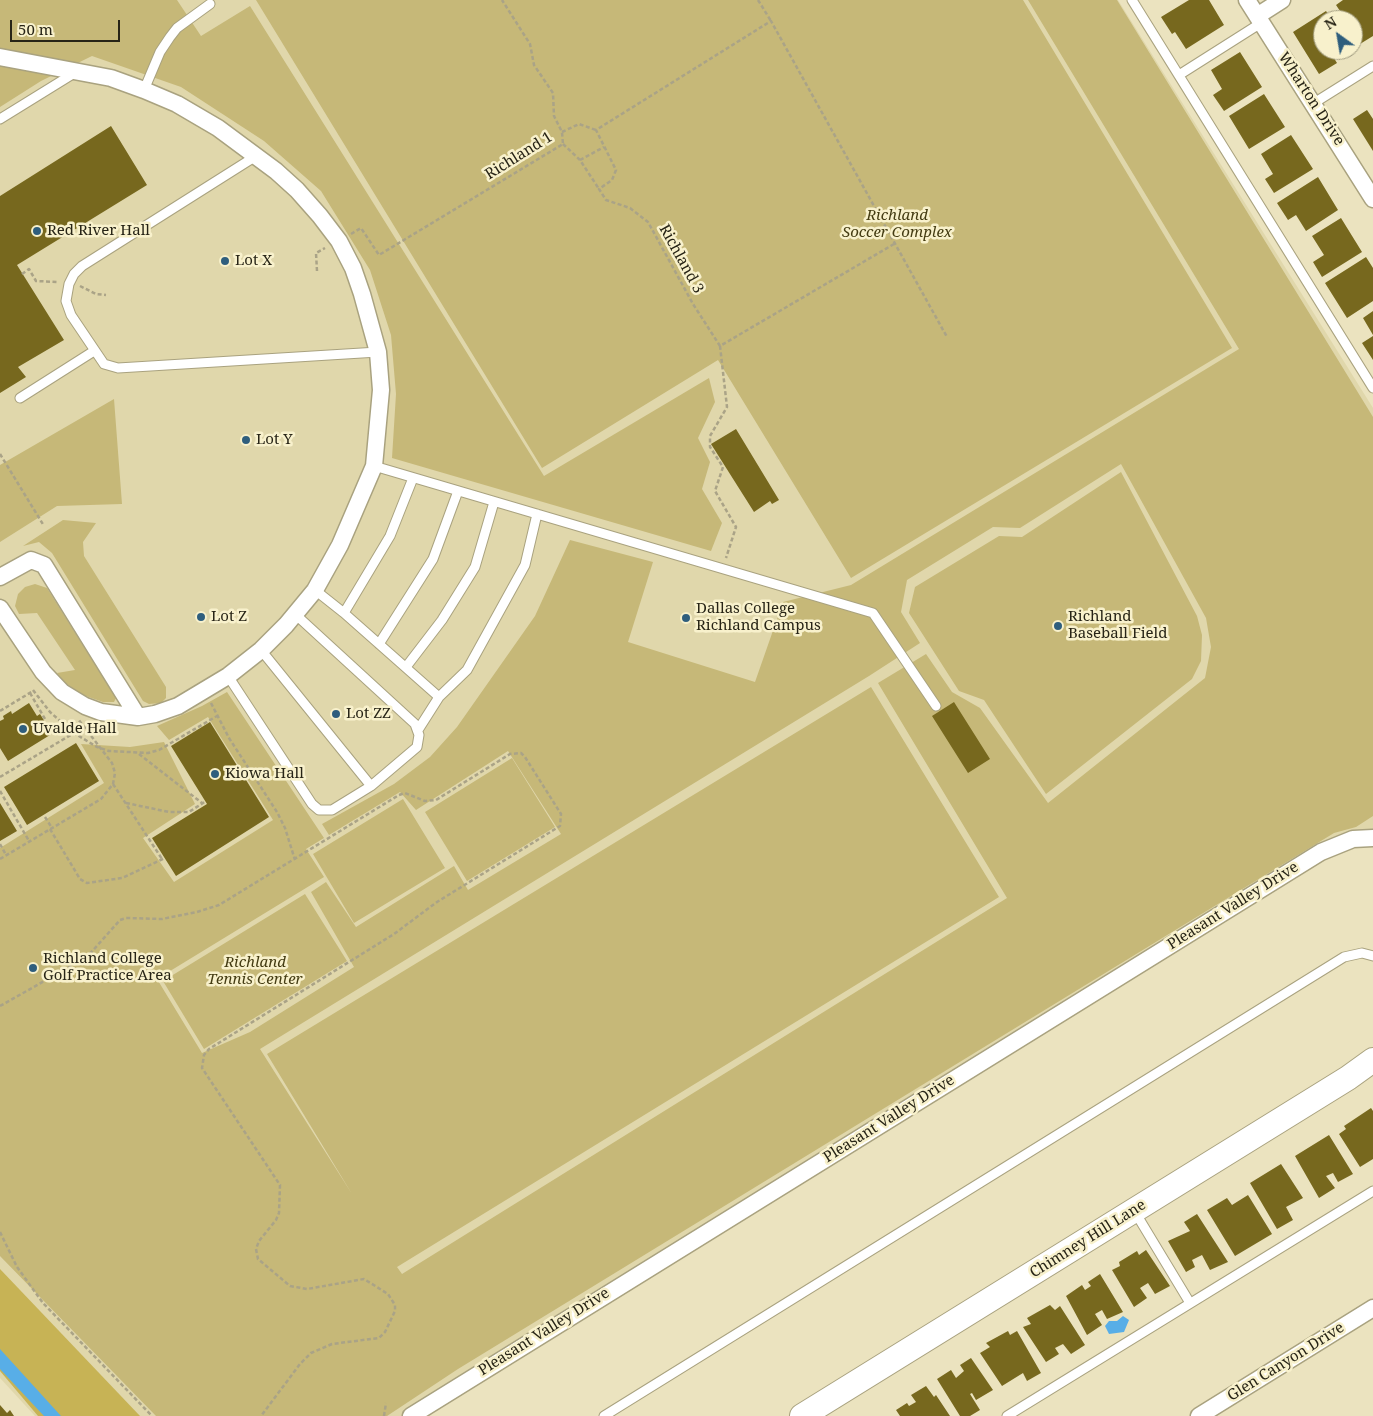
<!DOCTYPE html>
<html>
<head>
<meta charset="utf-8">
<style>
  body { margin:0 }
  #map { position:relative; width:1373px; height:1416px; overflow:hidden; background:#ebe3bf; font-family:"Noto Serif",serif }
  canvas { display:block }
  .north { position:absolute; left:1313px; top:10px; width:50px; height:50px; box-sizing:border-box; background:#f8f1cc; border:1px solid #a49f83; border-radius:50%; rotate:328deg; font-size:14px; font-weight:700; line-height:20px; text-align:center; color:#272416 }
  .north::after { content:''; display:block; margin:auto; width:18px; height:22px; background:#2f5e7d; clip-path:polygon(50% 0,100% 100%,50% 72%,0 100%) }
  .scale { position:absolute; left:10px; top:20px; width:110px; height:22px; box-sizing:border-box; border:2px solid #272416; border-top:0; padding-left:6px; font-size:15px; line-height:18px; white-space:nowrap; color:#272416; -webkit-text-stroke:4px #f8f1cc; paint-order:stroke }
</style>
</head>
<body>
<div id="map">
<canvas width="1373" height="1416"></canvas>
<div class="north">N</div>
<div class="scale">50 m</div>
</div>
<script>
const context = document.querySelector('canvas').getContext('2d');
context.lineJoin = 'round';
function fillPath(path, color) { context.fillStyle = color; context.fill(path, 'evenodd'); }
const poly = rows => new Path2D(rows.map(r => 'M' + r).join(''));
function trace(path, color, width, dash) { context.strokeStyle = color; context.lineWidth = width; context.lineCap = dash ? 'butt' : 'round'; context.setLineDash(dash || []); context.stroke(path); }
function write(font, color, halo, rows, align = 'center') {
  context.font = font + ' "Noto Serif",serif'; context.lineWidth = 5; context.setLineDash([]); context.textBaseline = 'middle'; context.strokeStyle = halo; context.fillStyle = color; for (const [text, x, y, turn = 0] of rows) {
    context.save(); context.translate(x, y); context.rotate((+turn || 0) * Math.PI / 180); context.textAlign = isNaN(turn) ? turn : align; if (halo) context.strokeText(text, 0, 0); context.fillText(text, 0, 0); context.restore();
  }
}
const built = poly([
  [0,0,1118,0,1373,408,1373,829,419,1416,35,1416,0,1378]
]);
const green = poly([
  [0,0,177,0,201,36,250,6,544,476,709,378,715,402,698,438,710,462,702,489,722,523,711,551,392,458,396,394,391,335,370,270,321,191,264,141,181,87,92,56,41,81,0,107],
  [256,0,1023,0,1232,348,851,578,718,360,542,468],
  [1028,0,1117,0,1373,417,1373,816,1356,827,1334,833,458,1369,387,1416,156,1416,0,1256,0,848,104,783,81,744,130,747,164,742,195,804,143,838,174,882,273,820,208,717,169,740,157,726,202,706,227,692,324,838,306,849,324,877,157,979,202,1053,250,1032,354,967,311,892,326,882,356,927,454,866,468,890,561,834,508,751,416,810,400,792,329,835,322,824,394,784,430,757,457,727,535,616,570,540,653,562,628,642,755,682,783,602,851,585,1239,349],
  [1121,464,1206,618,1211,647,1205,678,1048,803,980,708,952,692,926,654,878,683,1007,898,402,1274,397,1267,999,897,871,687,267,1054,352,1194,260,1049,869,676,920,643,901,612,907,580,993,527,1020,528],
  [114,399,122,504,57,506,0,542,0,465],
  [1121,472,1197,616,1202,635,1201,661,1192,679,1046,794,984,700,959,691,909,613,915,587,999,536,1022,537],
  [63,520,96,523,83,542,84,556,166,687,166,698,161,703,149,704,143,701,52,553,39,542,23,546],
  [35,584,47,588,116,698,114,702,103,702,83,695,65,683,57,673,75,670,37,613,19,614,15,606,18,594,25,587],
  [512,758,555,827,467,881,425,812],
  [403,799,445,868,354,923,313,854],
  [305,894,347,961,204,1049,163,981]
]);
const forest = poly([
  [0,1269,140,1416,38,1416,0,1371]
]);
const water = poly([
  [1123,1316,1129,1320,1124,1332,1109,1334,1105,1326,1109,1321,1117,1321],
  [0,1349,61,1416,44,1416,0,1369]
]);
const building = poly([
  [1189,0,1209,0,1224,25,1186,49,1175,32,1172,34,1161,17],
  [1343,0,1373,0,1373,36,1360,44,1353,32,1353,20,1346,20,1336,5],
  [1326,11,1332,20,1323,20,1323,50,1341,50,1332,55,1337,63,1319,74,1293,32],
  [1240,52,1262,87,1224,111,1213,95,1222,89,1211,70],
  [1264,94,1285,127,1249,149,1229,116],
  [1367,110,1373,119,1373,151,1353,119],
  [111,126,147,185,17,265,64,340,18,367,26,377,0,393,0,196],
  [1291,135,1313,169,1274,193,1265,179,1273,174,1261,154],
  [1318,177,1338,210,1306,231,1296,215,1288,220,1277,203],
  [1341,218,1362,252,1322,277,1313,262,1324,255,1312,236],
  [1366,257,1373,268,1373,301,1347,318,1325,283],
  [1373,311,1373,335,1363,318],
  [1373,336,1373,360,1362,343],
  [736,429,779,500,772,504,770,501,754,512,711,444],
  [954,702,990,759,968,773,932,716],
  [29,703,37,716,40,714,45,722,43,724,50,735,8,761,0,748,0,721,4,719,3,716,11,711,12,714],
  [210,722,269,817,176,876,152,838,207,804,171,746],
  [76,743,99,781,27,825,4,787],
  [0,803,17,831,0,841],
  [1371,1108,1373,1111,1373,1159,1360,1167,1339,1134,1346,1129,1344,1126],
  [1329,1135,1353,1174,1338,1182,1333,1173,1326,1176,1335,1188,1319,1198,1295,1156],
  [1281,1164,1303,1198,1286,1207,1293,1220,1277,1229,1250,1183],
  [1248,1195,1272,1234,1235,1256,1207,1210,1227,1198,1232,1205],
  [1197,1214,1228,1262,1210,1270,1202,1255,1192,1260,1195,1267,1186,1272,1168,1241,1190,1231,1184,1222],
  [1146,1250,1170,1286,1155,1294,1148,1283,1140,1288,1147,1298,1134,1307,1112,1270,1120,1266,1119,1262,1137,1251,1139,1255],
  [1100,1274,1123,1312,1107,1319,1102,1310,1095,1314,1102,1325,1087,1335,1066,1296,1082,1285,1085,1290,1091,1286,1088,1282],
  [1050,1305,1055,1310,1060,1306,1085,1345,1071,1354,1063,1344,1055,1348,1059,1354,1046,1362,1023,1327,1031,1324,1027,1318],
  [1008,1331,1010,1335,1017,1331,1041,1373,1027,1381,1023,1373,1002,1386,980,1353,990,1347,986,1343],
  [971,1358,993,1390,976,1400,972,1393,970,1394,980,1410,970,1416,960,1416,937,1379,951,1370,956,1378,964,1371,960,1365],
  [926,1386,934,1397,936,1395,950,1416,900,1416,896,1410,907,1403,909,1406,916,1402,911,1395],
  [0,1405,7,1413,10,1410,14,1416,0,1416]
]);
const path = poly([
  [758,0,771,21],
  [562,132,579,124,596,130],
  [563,144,580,160,599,189],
  [580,160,604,147],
  [351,234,361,228,379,255,563,144,562,132,554,116,553,93,534,65,530,44,502,0],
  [894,244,720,346,693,304,648,222,630,208,606,200,599,189,612,180,616,170,596,130,771,21,947,337],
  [317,271,316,253,325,248],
  [22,274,29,269,36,281,57,282],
  [80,286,96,294,106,295],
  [720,346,727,407,710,436,710,447,723,467,715,491,736,527,726,558],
  [0,454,44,526],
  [33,690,50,712,74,733,97,747,109,751,148,753,159,750,217,716],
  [30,693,45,719,44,720],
  [211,703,229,738,277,812,285,828,295,860],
  [0,711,33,691],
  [139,754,202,803],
  [0,777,74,733],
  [113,784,162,859],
  [0,791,29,841],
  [126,803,169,812,189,812,206,801],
  [45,817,52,828],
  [50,829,80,879,87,883,122,878,165,858],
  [0,844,6,855],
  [0,859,101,799,113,784,115,773,112,763,78,719],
  [0,1006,87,957,120,920,126,918,162,919,197,912,219,905,399,795,405,793,425,801,436,800,510,754,521,753,525,757,561,814,560,826,437,902,394,934,209,1049,204,1055,202,1068,280,1185,279,1213,276,1220,259,1241,256,1249,258,1259,290,1286,307,1289,364,1279,388,1294,395,1305,395,1311,385,1332,379,1338,332,1344,311,1353,300,1364,261,1416],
  [0,1232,17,1267,43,1303,152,1416],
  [384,1416,386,1403]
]);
const lane = poly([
  [1132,0,1373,388],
  [1179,75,1261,23],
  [144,90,160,52,170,37,177,28,210,4],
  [1314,103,1373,66],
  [0,119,76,72],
  [256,156,82,266,74,274,69,284,66,301,71,315,104,364,118,368,378,352],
  [20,398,94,351],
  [374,466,873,613,936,706],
  [315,590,344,613,390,536,413,478],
  [344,613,439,697,467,670,525,565,537,514],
  [379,644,433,559,458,491],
  [261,650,371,786],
  [406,667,442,620,475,567,494,502],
  [228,676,312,804,319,810,332,810,371,786,417,747,419,735,415,724,295,614],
  [418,730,439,697],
  [1135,1212,1190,1303],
  [604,1416,1344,957,1362,953,1373,956],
  [1007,1416,1373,1191]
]);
const street = poly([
  [1247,0,1373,199],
  [1257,16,1282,0],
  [0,57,111,78,144,90,177,104,218,128,276,171,297,190,320,216,339,241,353,268,362,294,378,352,381,390,374,466,340,545,315,590,286,625,261,650,228,676,178,706,155,714,138,717],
  [0,577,31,560,44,565,138,717,101,712,85,706,62,692,43,672,0,608],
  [411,1416,1321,852,1353,839,1373,838],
  [1199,1416,1373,1308]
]);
const secondary = poly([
  [802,1416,1348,1078,1373,1060]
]);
const markers = [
  [37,231,5,"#2f5e7d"],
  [225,261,5,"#2f5e7d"],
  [246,440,5,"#2f5e7d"],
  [201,617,5,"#2f5e7d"],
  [686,618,5,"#2f5e7d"],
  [1058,626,5,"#2f5e7d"],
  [336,714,5,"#2f5e7d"],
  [23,729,5,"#2f5e7d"],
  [215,774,5,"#2f5e7d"],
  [33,968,5,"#2f5e7d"]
];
const streetNames = [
  ["Wharton Drive",1311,99,57],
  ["Richland 1",519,156,-32],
  ["Richland 3",681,259,61],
  ["Pleasant Valley Drive",1233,906,-32],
  ["Pleasant Valley Drive",889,1119,-32],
  ["Chimney Hill Lane",1088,1239,-32],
  ["Pleasant Valley Drive",544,1332,-32],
  ["Glen Canyon Drive",1286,1362,-32]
];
const parkNames = [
  ["Richland",897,216],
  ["Soccer Complex",897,233],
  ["Richland",255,963],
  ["Tennis Center",255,980]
];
const poiNames = [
  ["Red River Hall",47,231],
  ["Lot X",235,261],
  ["Lot Y",256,440],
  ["Dallas College",696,609],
  ["Richland Campus",696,626],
  ["Lot Z",211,617],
  ["Richland",1068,617],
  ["Baseball Field",1068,634],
  ["Lot ZZ",346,714],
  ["Uvalde Hall",33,729],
  ["Kiowa Hall",225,774],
  ["Richland College",43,959],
  ["Golf Practice Area",43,976]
];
fillPath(built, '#e0d7ab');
fillPath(green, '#c6b878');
fillPath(forest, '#c7b355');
fillPath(water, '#58aee7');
fillPath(building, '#77681e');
trace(lane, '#a9a27f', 11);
trace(street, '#a9a27f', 19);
trace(secondary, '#a9a27f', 26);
trace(path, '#aaa387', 2.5, [4, 2.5]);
trace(lane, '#fff', 9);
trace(street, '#fff', 16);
trace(secondary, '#fff', 24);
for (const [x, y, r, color] of markers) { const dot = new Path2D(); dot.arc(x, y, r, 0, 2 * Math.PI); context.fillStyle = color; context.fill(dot); trace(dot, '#f8f1cc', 2); }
write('15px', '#272416', '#f8f1cc', streetNames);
write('italic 15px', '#443c13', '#f8f1cc', parkNames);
write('15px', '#272416', '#f8f1cc', poiNames, 'left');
</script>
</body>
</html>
